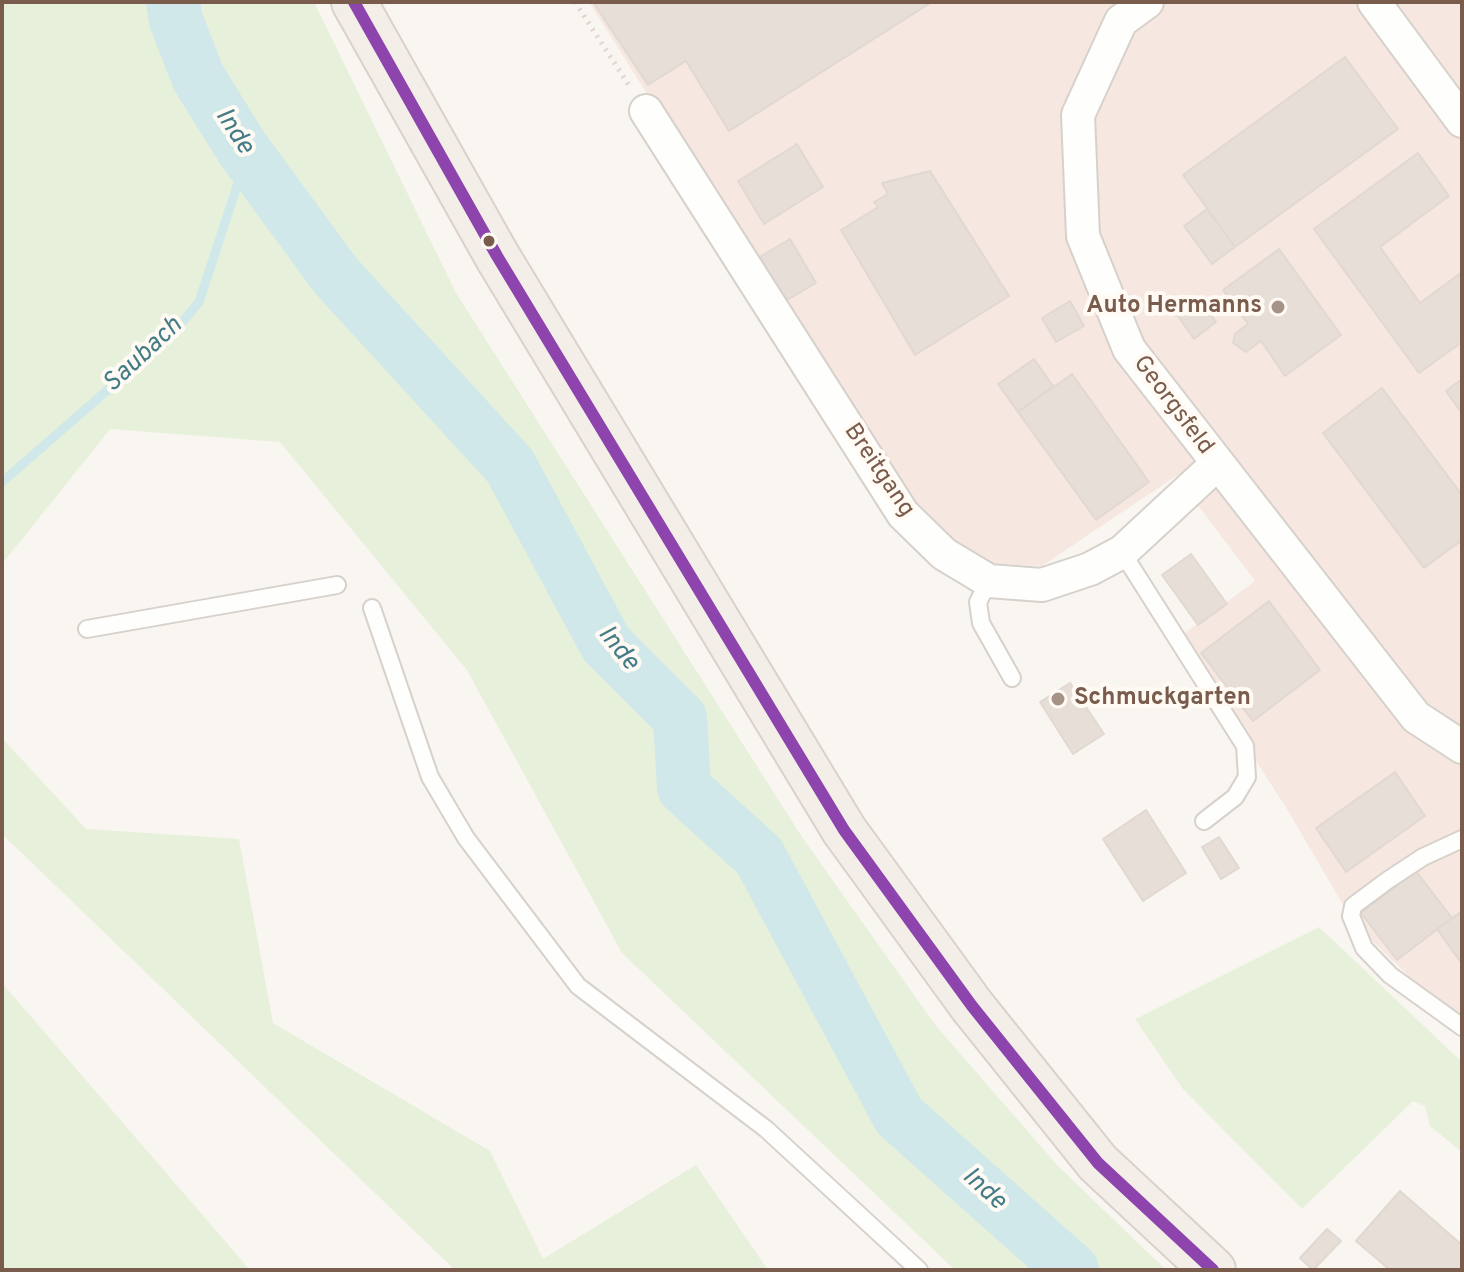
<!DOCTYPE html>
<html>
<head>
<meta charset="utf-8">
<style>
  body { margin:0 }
  #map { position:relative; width:1464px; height:1272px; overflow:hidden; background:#f9f5f0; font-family:Overpass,sans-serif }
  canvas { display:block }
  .frame { position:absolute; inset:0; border:4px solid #7a5c4d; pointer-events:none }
</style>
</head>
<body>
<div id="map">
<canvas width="1464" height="1272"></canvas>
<div class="frame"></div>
</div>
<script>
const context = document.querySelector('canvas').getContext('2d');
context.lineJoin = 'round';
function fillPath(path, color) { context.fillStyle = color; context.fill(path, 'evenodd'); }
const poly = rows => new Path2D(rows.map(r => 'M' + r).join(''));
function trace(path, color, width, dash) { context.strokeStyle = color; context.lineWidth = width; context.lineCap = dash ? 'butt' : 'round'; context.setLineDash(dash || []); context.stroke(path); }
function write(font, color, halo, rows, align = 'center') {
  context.font = font + ' Overpass,sans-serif'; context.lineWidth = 8; context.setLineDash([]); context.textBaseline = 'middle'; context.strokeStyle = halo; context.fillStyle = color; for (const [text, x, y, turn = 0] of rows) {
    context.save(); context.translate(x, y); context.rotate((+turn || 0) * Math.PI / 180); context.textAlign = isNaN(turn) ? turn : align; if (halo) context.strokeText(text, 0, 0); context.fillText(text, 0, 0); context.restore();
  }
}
const commercial = poly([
  [589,2,1462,2,1462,1028,1353,922,1287,809,1177,639,1255,581,1176,476,1042,566,992,564,958,543,904,501]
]);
const green = poly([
  [2,2,314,2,456,293,802,837,936,1026,1058,1166,1166,1270,955,1270,622,953,467,670,280,442,110,429,2,564],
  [2,738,86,829,239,839,273,1023,490,1151,543,1259,696,1165,768,1270,455,1270,2,834],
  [1319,927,1462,1062,1462,1152,1430,1126,1425,1106,1413,1101,1302,1209,1183,1089,1135,1019],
  [2,983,250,1270,2,1270]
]);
const stream = poly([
  [2,482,174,332,199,302,239,180,242,148]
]);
const river = poly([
  [173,2,176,20,198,77,242,148,336,276,510,466,606,644,680,718,684,788,759,856,899,1116,1072,1270]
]);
const building = poly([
  [593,2,932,2,729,131,686,61,648,85,593,2],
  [1345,57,1398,129,1235,247,1183,175,1345,57],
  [797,144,823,187,764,224,738,181,797,144],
  [1418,153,1449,196,1380,247,1420,303,1462,272,1462,342,1419,373,1314,229,1418,153],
  [930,171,1009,296,915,355,841,230,878,207,874,202,888,194,882,183,930,171],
  [1207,209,1235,247,1212,264,1184,226,1207,209],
  [790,239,816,283,784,302,758,258,790,239],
  [1279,249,1341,335,1285,376,1261,341,1246,352,1233,343,1235,334,1248,324,1223,290,1279,249],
  [1197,296,1216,322,1194,339,1175,312,1197,296],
  [1070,301,1084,326,1056,342,1042,318,1070,301],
  [1034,359,1053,386,1018,412,998,384,1034,359],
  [1072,374,1149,482,1096,520,1018,412,1072,374],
  [1462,379,1462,411,1461,412,1446,391,1462,379],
  [1382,388,1462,495,1462,540,1424,568,1323,433,1382,388],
  [1191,554,1227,604,1198,625,1162,575,1191,554],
  [1269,601,1320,670,1253,721,1201,653,1269,601],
  [1070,683,1104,734,1073,754,1040,702,1070,683],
  [1395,772,1425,816,1346,872,1316,828,1395,772],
  [1146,810,1186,873,1143,901,1103,839,1146,810],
  [1219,837,1239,868,1221,879,1202,847,1219,837],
  [1416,871,1452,918,1397,960,1361,913,1416,871],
  [1462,911,1462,964,1437,929,1462,911],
  [1400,1191,1462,1245,1462,1270,1390,1270,1356,1241,1400,1191],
  [1327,1229,1341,1241,1313,1270,1300,1258,1327,1229]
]);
const path = poly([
  [575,2,630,87]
]);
const lane = poly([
  [1122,552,1245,746,1247,777,1235,797,1204,821],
  [989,581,978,602,981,623,1012,678],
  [372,608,430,777,466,838,578,986,766,1129,919,1270],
  [87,629,337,585],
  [1462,839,1423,857,1388,880,1353,906,1351,916,1364,948,1390,975,1462,1027]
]);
const street = poly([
  [1147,2,1121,21,1078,115,1083,236,1129,349,1416,717,1462,747],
  [1374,2,1462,121],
  [646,111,903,514,944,554,989,581,1042,585,1090,569,1122,552,1217,464]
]);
const primary = poly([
  [354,2,497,256,844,830,972,1006,1098,1163,1213,1270]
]);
const bus1 = poly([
  [354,2,497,256,844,830,972,1006,1098,1163,1213,1270]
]);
const markers = [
  [489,241,7,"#7a5c4d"],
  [1278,307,8,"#a69286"],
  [1058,699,8,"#a69286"]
];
const poiNames = [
  ["Auto Hermanns",1262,307],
  ["Schmuckgarten",1074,699,"left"]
];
const streetNames = [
  ["Georgsfeld",1172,406,53],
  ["Breitgang",878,471,56]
];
const waterNames = [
  ["Inde",233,132,57],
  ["Saubach",144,356,-43],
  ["Inde",617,649,51],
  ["Inde",983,1190,42]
];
fillPath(commercial, '#f6e8e1');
fillPath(green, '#e7f0db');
trace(stream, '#d0e8ea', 9);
trace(river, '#d0e8ea', 54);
fillPath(building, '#e6ded7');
trace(building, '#e2d8d2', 2);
trace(lane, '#d7d1cb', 20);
trace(street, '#d7d1cb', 36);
trace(primary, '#dad1cc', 48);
trace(path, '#dcd5d0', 5, [2, 6]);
trace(lane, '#fefefd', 16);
trace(street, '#fefefd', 32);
trace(primary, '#f3eee8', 44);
trace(bus1, '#8e44ad', 12);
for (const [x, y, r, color] of markers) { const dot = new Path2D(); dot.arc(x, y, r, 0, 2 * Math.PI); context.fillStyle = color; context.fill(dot); trace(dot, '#fffaf3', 3); }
write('bold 24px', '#7a5c4d', '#fffaf3', poiNames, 'right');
write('24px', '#7a5c4d', '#fffaf3', streetNames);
write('italic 26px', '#437c86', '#fffaf3', waterNames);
</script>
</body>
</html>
